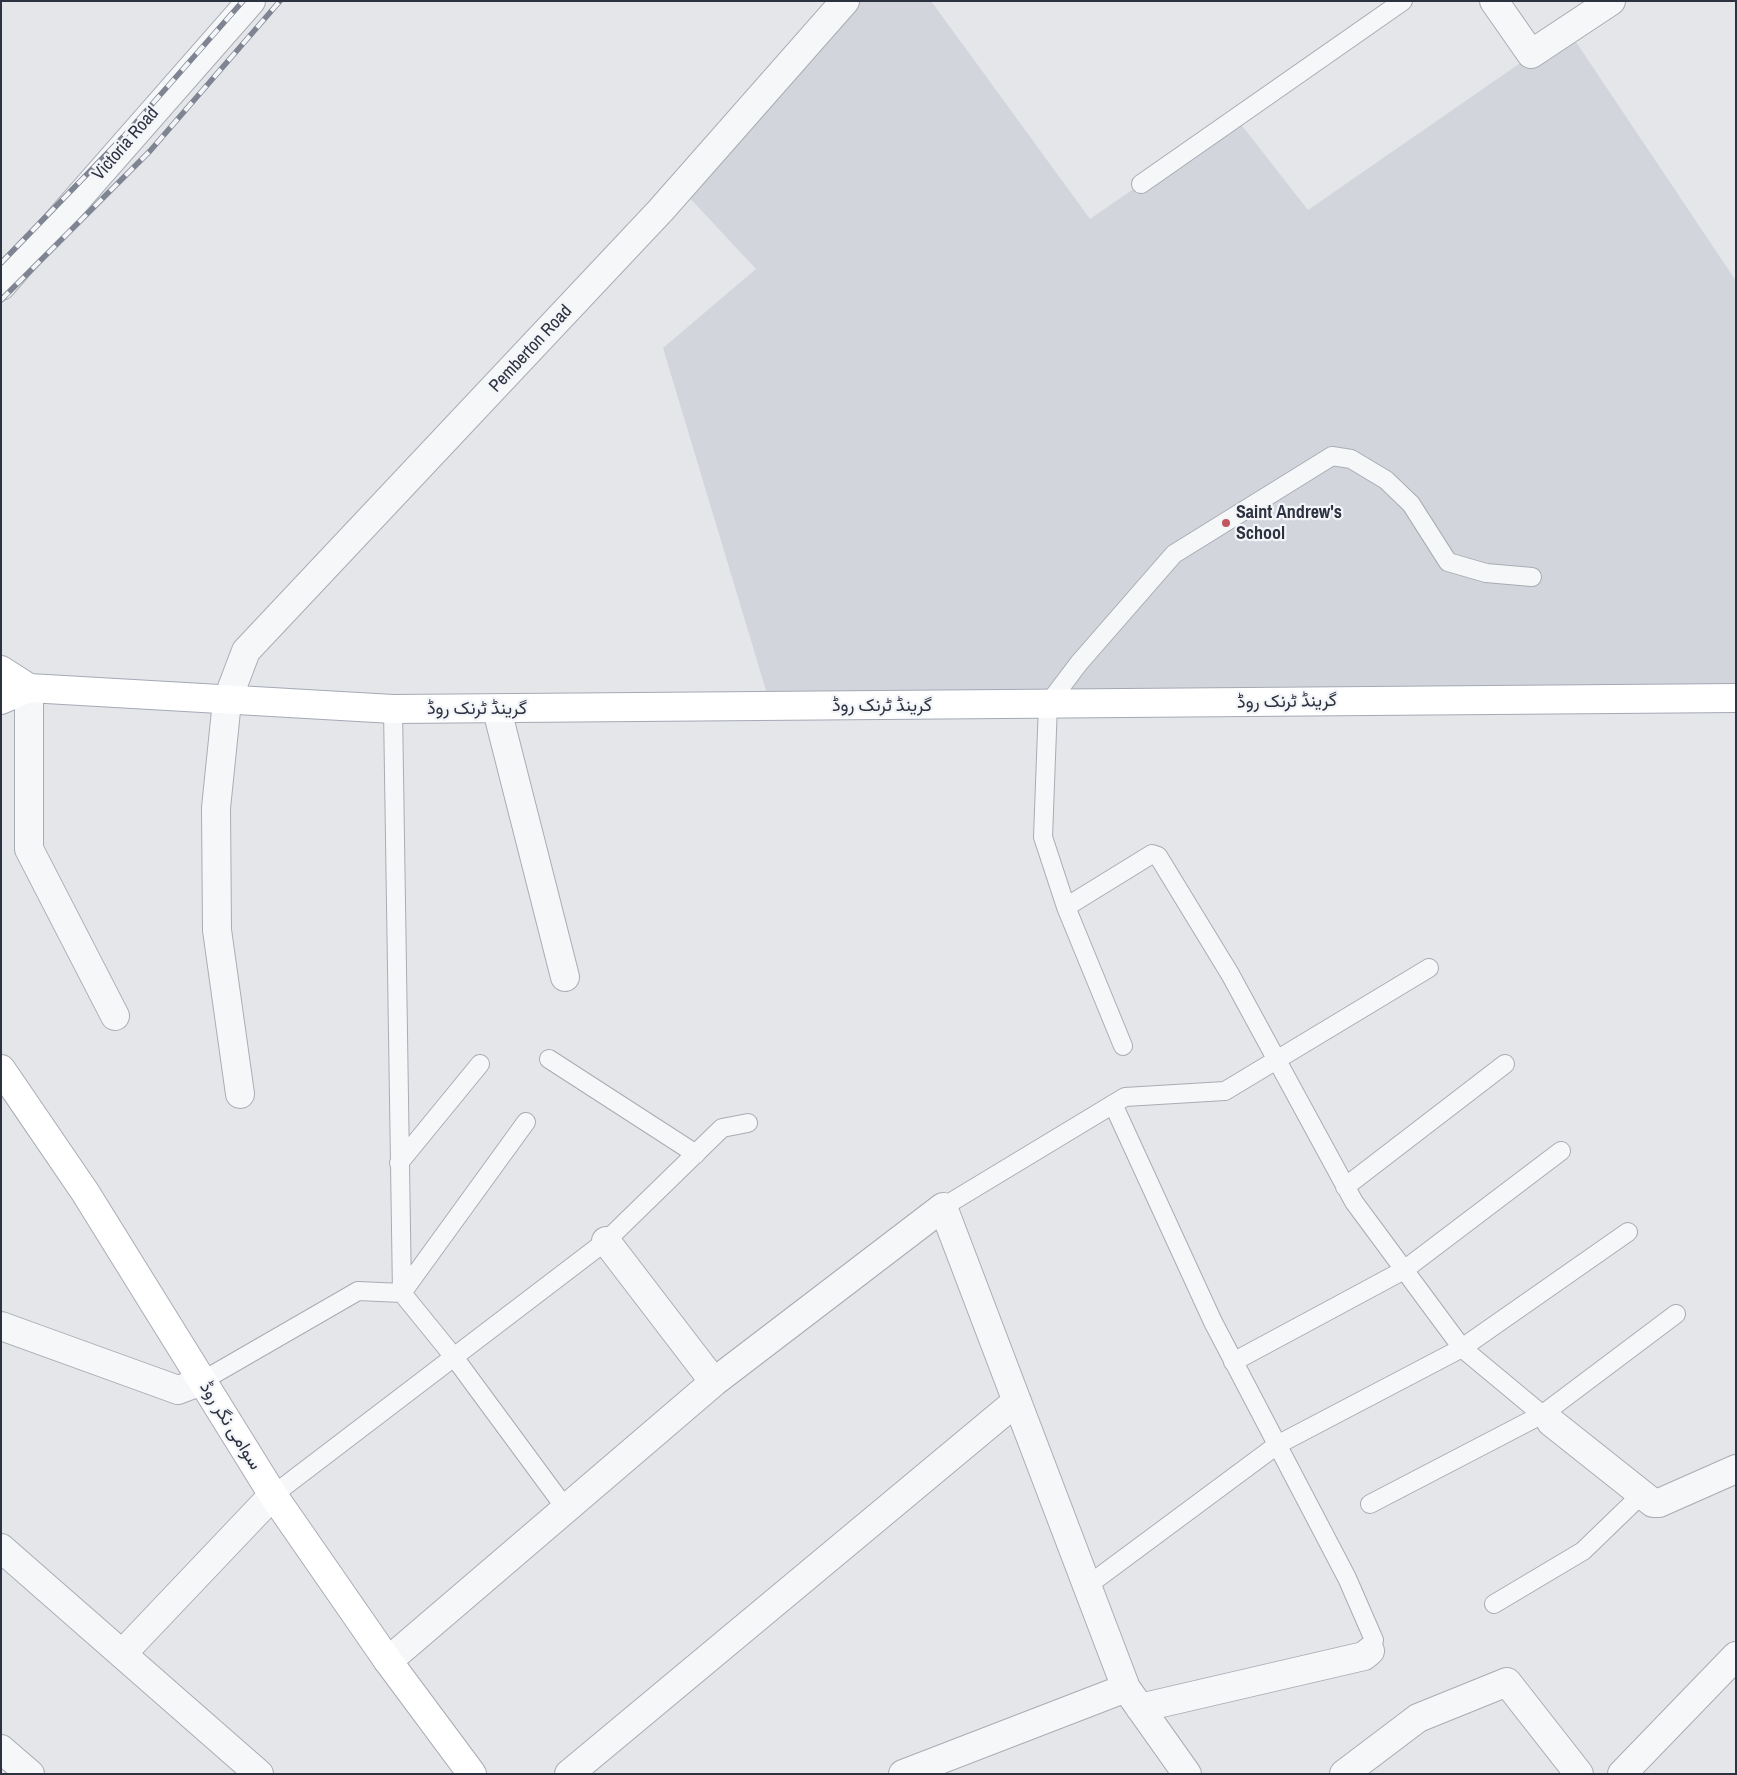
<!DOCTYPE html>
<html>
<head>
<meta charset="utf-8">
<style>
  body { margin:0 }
  #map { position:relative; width:1737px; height:1775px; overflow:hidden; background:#e4e6ea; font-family:"Archivo Narrow",sans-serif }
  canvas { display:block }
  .frame { position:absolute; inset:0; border:2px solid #2d3241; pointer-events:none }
</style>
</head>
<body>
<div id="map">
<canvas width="1737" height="1775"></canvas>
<div class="frame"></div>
</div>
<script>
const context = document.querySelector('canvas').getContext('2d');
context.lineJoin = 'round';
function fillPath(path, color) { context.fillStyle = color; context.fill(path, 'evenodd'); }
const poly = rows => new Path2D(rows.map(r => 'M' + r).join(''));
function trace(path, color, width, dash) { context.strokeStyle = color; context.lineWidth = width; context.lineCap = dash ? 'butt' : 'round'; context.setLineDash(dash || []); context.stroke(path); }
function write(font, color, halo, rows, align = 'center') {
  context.font = font + ' "Archivo Narrow",Vazirmatn,sans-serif'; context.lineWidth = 4.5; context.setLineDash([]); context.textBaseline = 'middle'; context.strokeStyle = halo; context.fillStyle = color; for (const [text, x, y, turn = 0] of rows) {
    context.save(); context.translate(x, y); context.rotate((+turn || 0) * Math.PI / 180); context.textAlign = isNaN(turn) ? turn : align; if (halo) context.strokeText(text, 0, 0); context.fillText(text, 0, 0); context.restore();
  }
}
const built = poly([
  [858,1,931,1,1090,219,1236,118,1308,210,1568,30,1736,281,1736,698,771,707,663,348,756,269,686,194]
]);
const lane = poly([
  [1141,184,1403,1],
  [1532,577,1486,573,1448,562,1411,504,1386,480,1351,459,1332,456,1174,554,1079,663,1048,704,1043,837,1066,907,1152,854,1158,856,1230,974,1354,1202,1462,1348,1551,1422],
  [393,709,402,1293,454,1357,566,1509],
  [1066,907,1123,1046],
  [549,1059,696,1154],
  [1113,1104,1213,1322,1347,1578,1374,1640,1370,1651],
  [399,1163,480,1064],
  [1345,1187,1505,1064],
  [943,1207,1125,1097,1225,1091,1429,968],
  [1233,1362,1404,1270,1561,1151],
  [202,1381,358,1291,402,1293,526,1122],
  [273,1495,606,1241,722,1128,748,1123],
  [1370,1504,1543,1414,1676,1314],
  [1087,1586,1277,1445,1462,1348,1628,1232],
  [1494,1604,1583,1551,1642,1494]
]);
const street = poly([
  [1494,1,1531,54,1611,1],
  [1,286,251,1],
  [29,688,29,849,115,1016],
  [497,710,565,977],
  [240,1094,217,930,216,808,227,701,246,651,661,210,845,1],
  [606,1241,714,1382],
  [1,1326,178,1390,202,1381],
  [1551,1422,1653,1503,1659,1503,1736,1469],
  [1,1548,259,1774],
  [122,1654,273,1495],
  [388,1661,714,1382,943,1207,1126,1688,1187,1774],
  [1140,1708,1364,1656,1370,1651],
  [1,1749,30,1774],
  [569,1774,1017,1401],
  [903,1774,1126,1688],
  [1344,1774,1418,1718,1507,1682,1579,1774],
  [1622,1774,1736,1656]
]);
const secondary = poly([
  [1,1069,85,1192,273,1495,388,1661,472,1774]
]);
const primary = poly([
  [1,670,29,688],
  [1,700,29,688,393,709,1736,698]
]);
const rail = poly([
  [1,263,124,136,243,1],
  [1,300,150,151,280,1]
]);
const markers = [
  [1226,523,5,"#c1575c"]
];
const streetNames = [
  ["Victoria Road",126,144,-49],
  ["Pemberton Road",531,349,-47],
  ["گرینڈ ٹرنک روڈ",1287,702,-1],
  ["گرینڈ ٹرنک روڈ",882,706],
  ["گرینڈ ٹرنک روڈ",477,709],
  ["سوامی نگر روڈ",230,1426,58]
];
const poiNames = [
  ["Saint Andrew's",1236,513],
  ["School",1236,534]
];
fillPath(built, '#d2d5dc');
trace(lane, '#a9acb4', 20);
trace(street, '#a9acb4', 30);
trace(secondary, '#a9acb4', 30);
trace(primary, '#a4a9b5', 30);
trace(lane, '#f6f7f9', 18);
trace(street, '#f6f7f9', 28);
trace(secondary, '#fff', 28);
trace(primary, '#fff', 28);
trace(rail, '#7f8492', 5.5);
trace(rail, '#f3f5f8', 4, [11]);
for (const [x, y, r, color] of markers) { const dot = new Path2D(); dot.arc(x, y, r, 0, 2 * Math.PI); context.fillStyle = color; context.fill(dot); trace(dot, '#f3f5f8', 2); }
write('18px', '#2d3241', '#f3f5f8', streetNames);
write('bold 18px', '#2d3241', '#f3f5f8', poiNames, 'left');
</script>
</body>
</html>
